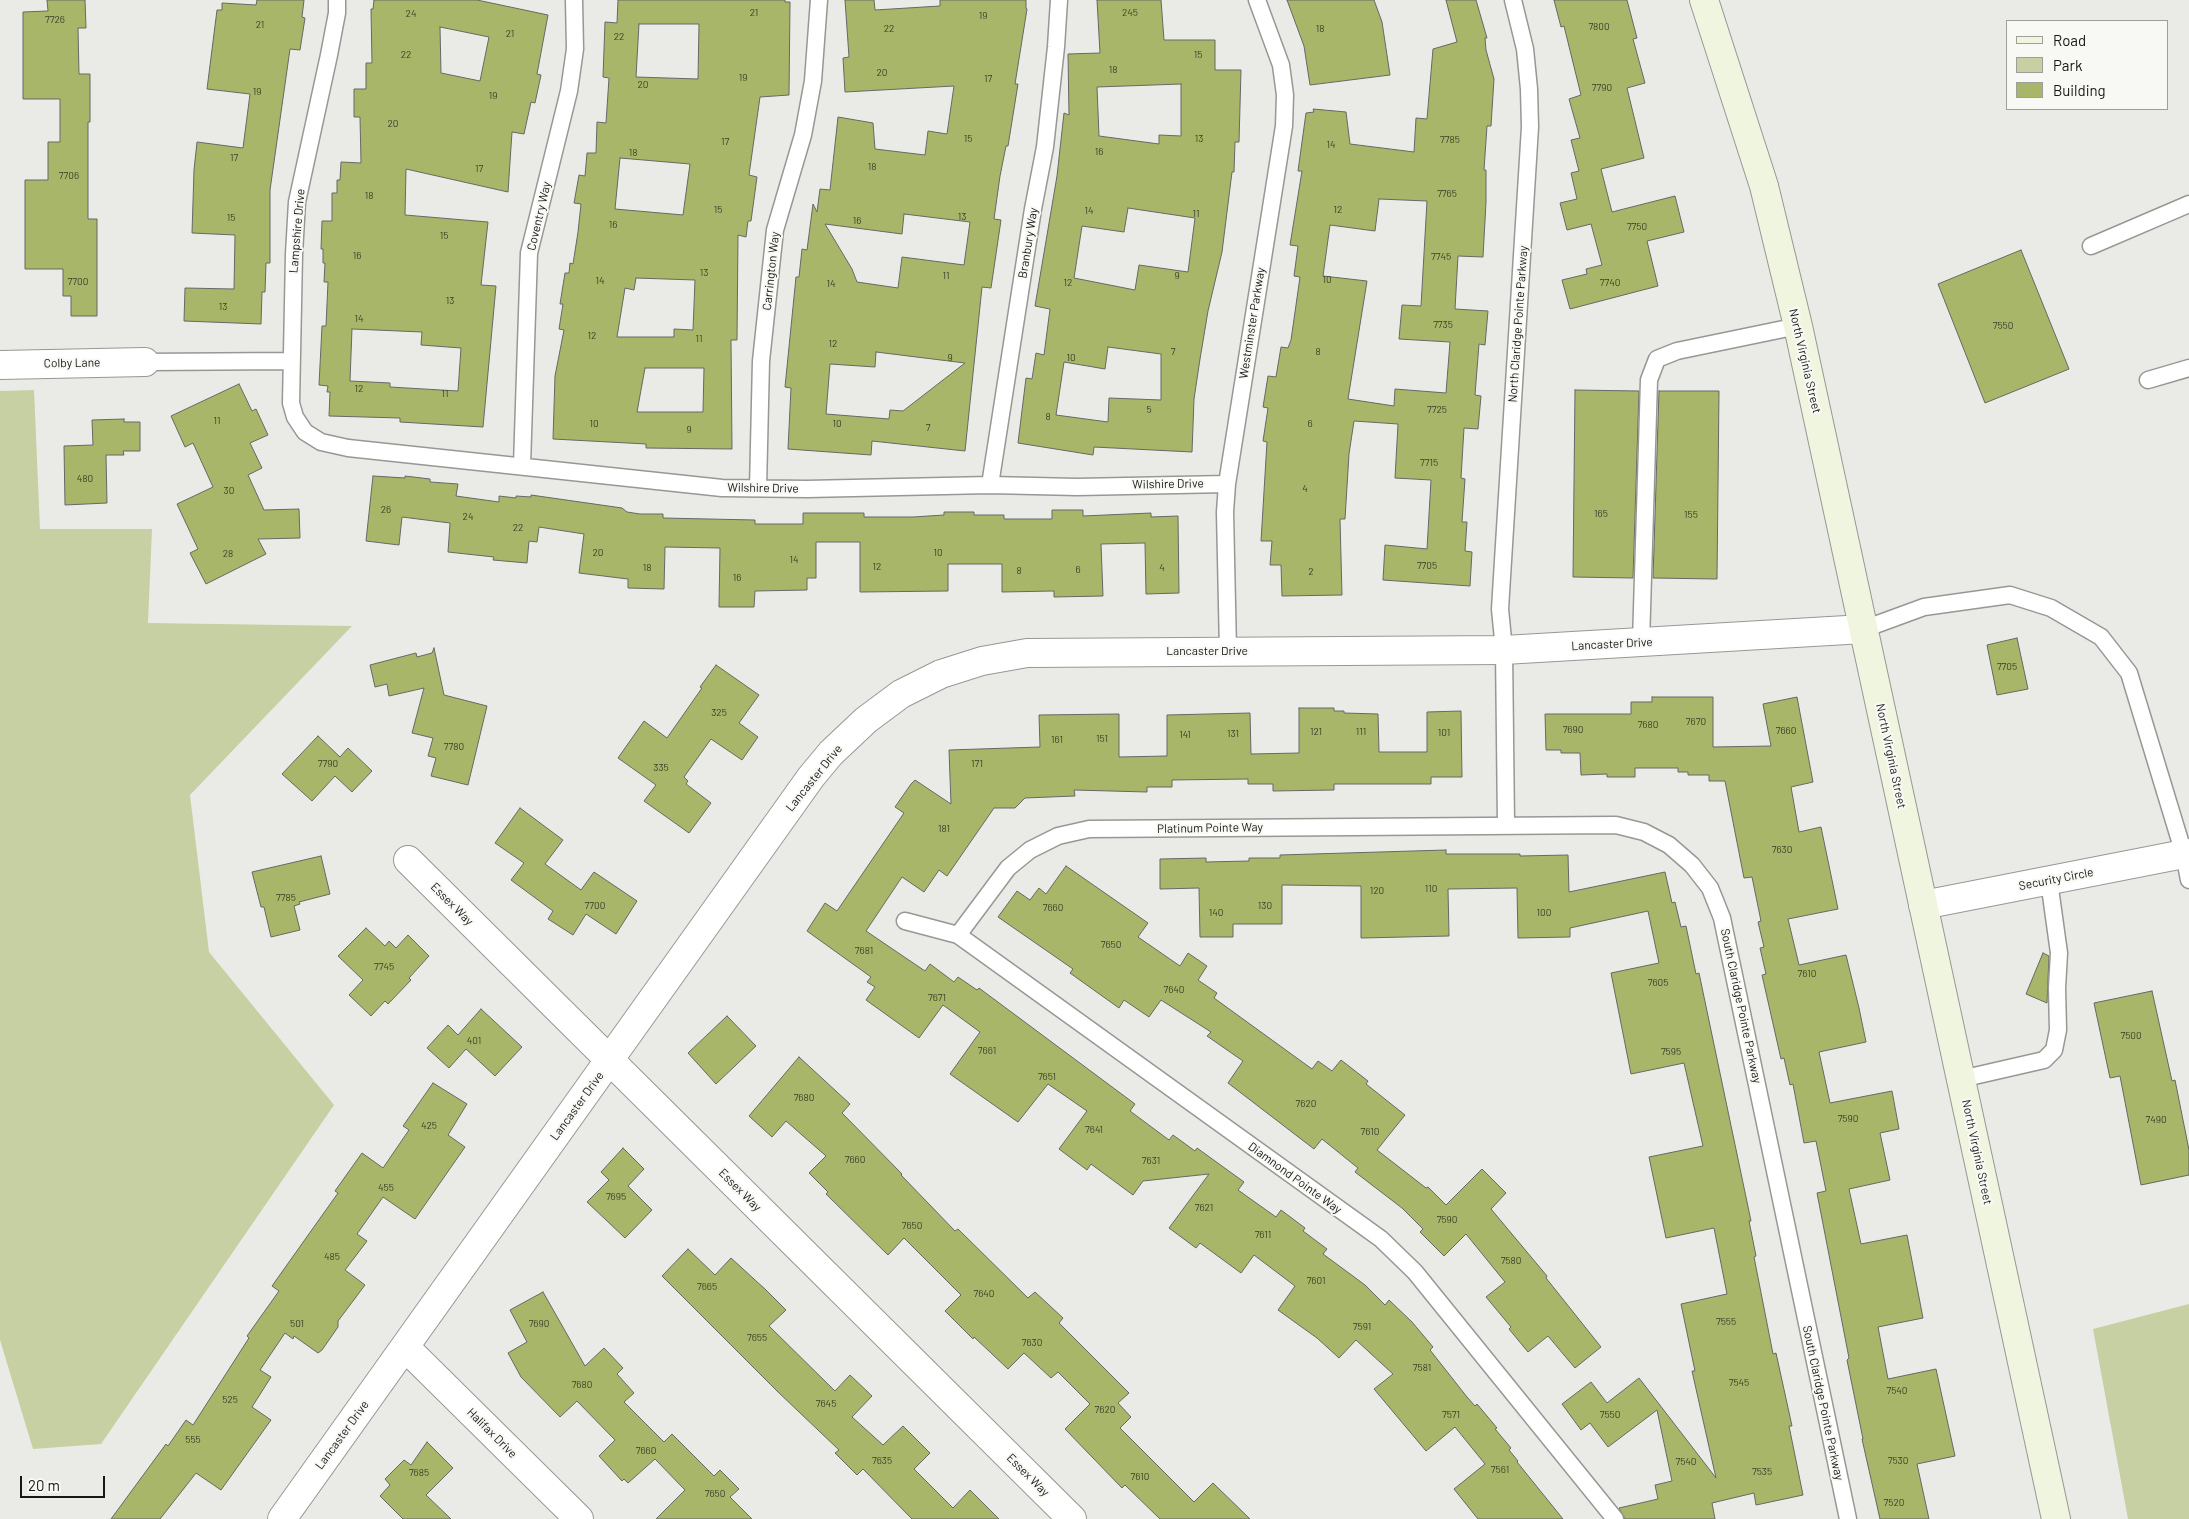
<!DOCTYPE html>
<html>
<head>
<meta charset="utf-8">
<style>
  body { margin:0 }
  #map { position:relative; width:2189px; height:1519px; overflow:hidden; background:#eaebe7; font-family:Barlow,sans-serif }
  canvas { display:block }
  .legend { position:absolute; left:2006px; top:20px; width:162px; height:90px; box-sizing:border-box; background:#f8f9f4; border:1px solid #9e9f9b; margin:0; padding:6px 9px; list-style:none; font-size:15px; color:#171816 }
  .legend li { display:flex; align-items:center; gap:10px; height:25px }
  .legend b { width:25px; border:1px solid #9e9f9b }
  .scale { position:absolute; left:20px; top:1476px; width:85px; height:22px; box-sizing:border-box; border:2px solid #171816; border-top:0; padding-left:6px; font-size:15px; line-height:18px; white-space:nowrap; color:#171816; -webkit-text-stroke:4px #f8f9f4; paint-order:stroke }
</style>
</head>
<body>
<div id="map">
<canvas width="2189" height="1519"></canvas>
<ul class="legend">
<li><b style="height:6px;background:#f0f5e0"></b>Road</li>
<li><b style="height:14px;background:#c6d0a2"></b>Park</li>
<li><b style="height:14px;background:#a7b668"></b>Building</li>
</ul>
<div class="scale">20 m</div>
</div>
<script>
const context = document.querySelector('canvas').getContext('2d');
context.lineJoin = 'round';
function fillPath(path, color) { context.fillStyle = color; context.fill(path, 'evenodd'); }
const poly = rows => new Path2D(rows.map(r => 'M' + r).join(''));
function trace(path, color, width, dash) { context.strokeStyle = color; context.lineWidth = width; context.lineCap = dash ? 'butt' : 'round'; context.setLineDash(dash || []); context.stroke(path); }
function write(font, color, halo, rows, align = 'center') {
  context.font = font + ' Barlow,sans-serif'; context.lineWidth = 4; context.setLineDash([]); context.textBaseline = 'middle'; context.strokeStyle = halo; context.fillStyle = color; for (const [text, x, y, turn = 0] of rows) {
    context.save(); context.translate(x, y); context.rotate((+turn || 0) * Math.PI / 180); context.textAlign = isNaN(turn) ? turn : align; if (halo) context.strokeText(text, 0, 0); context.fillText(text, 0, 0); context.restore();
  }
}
const green = poly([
  [34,390,40,529,152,529,148,623,352,626,190,795,209,952,334,1105,101,1444,33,1449,0,1340,0,391],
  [2189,1304,2189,1519,2128,1519,2093,1329]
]);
const building = poly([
  [47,0,85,0,86,28,78,28,79,74,90,74,90,122,88,122,88,219,97,219,97,316,71,316,71,296,63,296,63,269,25,269,25,180,48,180,48,142,60,142,60,99,23,99,23,12,48,11,47,0],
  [257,0,304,0,302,17,305,18,300,50,290,49,270,190,270,263,266,263,265,292,262,292,261,324,184,321,185,288,234,289,235,235,192,233,194,170,197,142,243,148,250,94,207,89,217,10,222,10,222,3,256,5,257,0],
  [374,0,477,0,548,15,537,74,541,75,535,103,531,102,524,134,512,132,508,192,406,169,405,215,488,222,481,285,496,286,483,427,400,422,400,418,329,416,330,392,327,392,328,386,319,385,322,326,326,326,328,282,324,282,325,263,323,263,323,249,321,249,322,221,332,221,332,193,337,193,337,180,340,180,341,162,361,163,360,117,354,117,354,89,366,89,366,63,372,63,371,9,373,9,374,0],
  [440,27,489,37,480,81,441,73,440,27],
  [352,329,422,332,421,345,461,348,458,391,390,387,390,383,350,381,352,329],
  [618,0,785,0,785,2,790,2,789,95,760,97,749,175,757,177,751,221,748,221,746,237,738,235,737,340,731,340,732,449,646,448,646,444,553,439,555,376,564,330,559,329,563,304,560,304,565,273,569,273,570,263,573,264,578,232,581,204,574,203,579,175,585,176,587,153,596,153,597,122,606,123,609,78,603,77,605,22,617,23,618,0],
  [639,24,699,24,698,79,636,77,639,24],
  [620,158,690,164,683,215,615,209,620,158],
  [636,278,695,280,693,330,674,329,674,337,617,337,625,288,634,290,636,278],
  [645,368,704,368,703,412,637,412,645,368],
  [845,0,874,0,875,10,940,6,940,0,1026,0,1026,8,1027,9,1015,84,1018,84,1008,146,1006,146,1000,176,994,219,1001,220,991,288,982,287,965,451,872,441,871,455,788,449,791,388,785,387,796,277,799,277,802,249,807,250,813,204,817,212,820,189,830,190,838,117,873,123,875,149,925,155,928,131,947,134,954,86,845,92,843,58,849,57,845,0],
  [904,214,970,222,964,265,902,257,898,288,857,282,852,269,825,224,902,234,904,214],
  [876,352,965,363,903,411,890,410,889,419,826,414,830,364,875,367,876,352],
  [1097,0,1161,0,1164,40,1215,40,1215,70,1241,70,1239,142,1235,142,1234,172,1232,172,1222,252,1208,311,1200,359,1194,399,1192,452,1094,447,1093,455,1018,443,1026,378,1032,379,1036,353,1044,355,1050,309,1035,306,1057,176,1064,113,1069,115,1068,54,1100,53,1097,0],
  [1181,84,1181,136,1159,135,1159,144,1099,136,1097,87,1181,84],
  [1128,208,1195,218,1188,272,1139,265,1135,290,1074,278,1082,226,1124,232,1128,208],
  [1108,347,1161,354,1161,400,1109,398,1108,422,1056,415,1064,362,1105,369,1108,347],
  [1287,0,1374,0,1382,22,1390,75,1310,85,1304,46,1287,0],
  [1446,0,1476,0,1487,38,1485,38,1486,50,1494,79,1491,126,1487,126,1484,170,1486,170,1486,202,1483,257,1458,256,1455,309,1488,311,1485,345,1479,344,1477,369,1475,395,1481,396,1478,429,1464,428,1461,478,1465,479,1462,522,1467,522,1465,551,1472,552,1470,586,1383,580,1385,545,1427,549,1431,480,1395,478,1398,424,1354,421,1349,454,1345,519,1340,519,1342,595,1282,596,1281,565,1270,565,1272,541,1261,541,1267,442,1263,441,1268,408,1263,407,1268,376,1276,377,1281,347,1288,348,1291,340,1300,277,1294,276,1298,246,1290,245,1302,171,1298,171,1306,113,1314,112,1313,109,1346,112,1350,144,1414,152,1416,118,1427,119,1433,49,1457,42,1446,0],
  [1379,199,1427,201,1421,306,1402,305,1399,339,1450,342,1446,393,1395,389,1394,406,1348,399,1367,281,1323,276,1330,225,1375,231,1379,199],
  [1554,0,1627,0,1637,38,1633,39,1645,83,1627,88,1644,158,1601,169,1612,212,1675,196,1684,232,1647,241,1658,286,1570,309,1562,280,1587,274,1586,269,1602,265,1591,224,1567,230,1560,203,1577,199,1571,173,1579,171,1571,140,1580,138,1569,99,1581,95,1564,26,1561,27,1554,0],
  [2021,250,2069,369,1985,403,1938,284,2021,250],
  [239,384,252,411,256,409,268,435,250,443,262,468,248,475,264,510,299,509,300,538,258,539,266,554,206,584,190,553,198,549,177,504,213,487,193,443,185,447,171,416,239,384],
  [1575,390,1639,391,1633,578,1573,577,1575,390],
  [1659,391,1719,391,1717,579,1653,578,1659,391],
  [124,419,124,422,140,422,140,451,123,451,124,455,106,455,107,503,65,505,64,446,93,445,92,420,124,419],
  [373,476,405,478,405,476,430,479,430,482,458,484,456,496,499,502,499,496,516,498,516,496,531,497,531,495,622,508,627,512,640,514,663,514,663,518,755,520,755,524,803,524,803,513,864,513,864,517,913,517,944,515,944,512,974,512,974,515,1004,515,1004,519,1052,519,1052,510,1083,510,1083,516,1151,513,1151,517,1178,516,1179,593,1146,594,1145,543,1101,544,1103,596,1054,597,1054,591,1002,592,1002,564,948,564,948,591,860,592,860,542,816,542,816,578,807,578,807,590,755,591,754,607,719,607,720,548,665,547,664,589,628,588,628,579,579,573,584,534,539,527,537,542,529,541,527,563,493,560,494,557,448,552,450,523,402,517,399,545,366,541,373,476],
  [2017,638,2028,689,1997,695,1987,645,2017,638],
  [434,648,444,695,487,706,468,785,431,776,436,758,428,756,433,738,412,733,424,688,389,696,387,684,375,687,370,665,416,653,417,657,432,653,434,648],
  [716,665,759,695,739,723,758,737,742,760,711,739,684,777,688,781,686,784,711,803,689,833,644,801,656,785,618,758,644,721,667,738,702,688,700,687,716,665],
  [1652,697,1713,697,1713,747,1771,746,1763,704,1797,697,1813,782,1791,787,1799,832,1821,827,1838,909,1788,919,1799,965,1846,955,1859,1008,1866,1042,1819,1052,1830,1103,1892,1091,1899,1129,1880,1133,1890,1180,1849,1189,1861,1244,1907,1235,1923,1318,1878,1327,1888,1379,1936,1369,1955,1456,1917,1464,1929,1519,1880,1519,1862,1439,1863,1439,1847,1360,1849,1358,1817,1193,1826,1191,1816,1141,1804,1143,1793,1084,1790,1085,1784,1058,1781,1059,1762,975,1766,974,1760,948,1764,947,1758,922,1761,921,1752,877,1744,878,1725,781,1709,781,1709,775,1688,775,1688,772,1678,772,1678,768,1635,768,1635,777,1607,777,1607,774,1581,775,1580,753,1561,753,1561,750,1546,750,1545,714,1631,714,1631,702,1652,702,1652,697],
  [1299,708,1334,708,1334,711,1344,711,1344,713,1378,714,1379,752,1427,752,1427,712,1461,711,1462,777,1431,777,1431,784,1334,784,1334,790,1273,791,1273,784,1248,784,1248,779,1172,780,1172,787,1147,787,1147,792,1074,790,1075,796,1025,798,1015,808,994,808,947,876,939,870,924,892,902,877,866,931,925,971,930,964,954,982,958,977,977,990,979,988,1135,1104,1130,1111,1169,1140,1173,1135,1195,1151,1197,1148,1244,1182,1238,1190,1276,1217,1281,1210,1305,1228,1303,1231,1327,1249,1323,1254,1365,1285,1385,1305,1389,1300,1412,1322,1433,1347,1430,1350,1467,1397,1475,1406,1477,1404,1497,1428,1495,1429,1511,1448,1509,1450,1518,1461,1517,1462,1563,1519,1478,1519,1454,1489,1485,1464,1455,1427,1426,1451,1374,1389,1393,1374,1356,1340,1339,1358,1317,1338,1278,1310,1295,1286,1254,1255,1241,1273,1200,1243,1196,1248,1169,1228,1209,1174,1143,1181,1133,1195,1091,1164,1087,1170,1059,1149,1087,1111,1048,1084,1018,1122,950,1074,980,1032,943,1005,919,1038,866,1000,875,987,867,982,871,977,807,931,825,903,837,911,904,813,895,807,911,784,915,780,951,804,949,750,1040,747,1039,715,1119,714,1119,757,1167,756,1167,715,1250,713,1251,754,1299,753,1299,708],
  [318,736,340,757,348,748,372,771,352,792,335,776,312,801,282,774,318,736],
  [520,808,563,840,545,864,581,890,594,872,637,901,616,934,586,914,573,935,548,919,553,911,511,880,524,863,495,843,520,808],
  [1446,850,1446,854,1520,854,1520,856,1568,855,1569,892,1665,872,1672,903,1675,902,1681,927,1686,926,1696,974,1699,973,1751,1221,1749,1221,1756,1256,1754,1257,1773,1354,1776,1353,1792,1426,1789,1426,1803,1495,1756,1505,1754,1493,1712,1503,1715,1519,1625,1519,1619,1508,1658,1499,1655,1485,1672,1481,1657,1410,1608,1447,1590,1423,1581,1430,1562,1404,1591,1382,1607,1403,1639,1378,1716,1478,1692,1371,1695,1371,1681,1304,1727,1294,1714,1228,1666,1238,1649,1157,1703,1146,1684,1063,1631,1074,1611,973,1659,963,1648,911,1570,928,1570,937,1518,938,1517,888,1448,889,1449,936,1361,938,1361,886,1282,885,1282,924,1233,924,1233,937,1200,937,1199,888,1160,889,1160,859,1206,858,1206,862,1249,861,1249,858,1280,858,1280,855,1446,850],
  [321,856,330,894,299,902,300,904,294,906,300,930,271,937,264,907,261,907,252,872,321,856],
  [1066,866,1148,923,1138,937,1180,966,1188,953,1207,966,1198,980,1217,993,1214,998,1312,1069,1318,1061,1332,1071,1341,1060,1368,1081,1366,1084,1405,1115,1377,1150,1426,1188,1428,1187,1446,1205,1482,1169,1506,1193,1491,1209,1547,1276,1546,1278,1601,1347,1575,1368,1548,1336,1528,1352,1509,1329,1511,1327,1486,1297,1505,1282,1466,1234,1444,1256,1420,1232,1423,1229,1402,1208,1355,1172,1358,1168,1322,1139,1314,1149,1228,1083,1243,1061,1207,1036,1211,1032,1161,1000,1149,1017,1124,1000,1119,1008,1070,973,1073,969,998,917,1017,891,1030,900,1039,888,1046,894,1066,866],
  [366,928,385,946,389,941,396,948,408,935,429,956,409,978,411,980,388,1004,385,1001,371,1016,349,995,363,980,338,956,366,928],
  [2043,953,2049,956,2047,1003,2026,994,2043,953],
  [2152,991,2172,1081,2175,1080,2189,1150,2189,1175,2141,1185,2120,1076,2110,1078,2094,1003,2152,991],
  [481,1009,522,1047,495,1076,466,1049,449,1068,427,1048,448,1025,458,1035,481,1009],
  [727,1016,756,1046,716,1084,688,1053,727,1016],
  [799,1057,850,1104,842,1113,902,1174,901,1175,955,1231,958,1229,1028,1298,1035,1292,1063,1318,1059,1323,1129,1393,1118,1403,1131,1417,1120,1428,1194,1502,1213,1483,1250,1519,1160,1519,1125,1485,1122,1488,1065,1429,1090,1404,1058,1372,1051,1378,1024,1353,1008,1369,974,1337,973,1339,945,1311,961,1295,904,1238,888,1255,826,1194,828,1192,809,1173,826,1156,786,1121,772,1137,749,1116,799,1057],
  [433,1083,467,1104,448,1135,465,1147,415,1219,383,1197,357,1234,367,1241,345,1270,365,1285,338,1321,338,1327,322,1350,318,1353,294,1336,293,1339,285,1333,260,1370,271,1377,252,1407,271,1420,221,1490,196,1473,160,1519,111,1519,166,1444,168,1446,186,1420,193,1425,249,1338,247,1336,279,1291,272,1286,338,1193,335,1191,362,1153,383,1168,409,1130,403,1126,433,1083],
  [623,1148,644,1169,628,1186,652,1210,625,1238,587,1202,609,1180,601,1172,623,1148],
  [688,1249,715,1275,731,1258,766,1290,786,1310,769,1326,835,1391,850,1375,872,1396,852,1417,883,1445,903,1426,930,1453,914,1469,953,1508,970,1490,999,1519,912,1519,863,1469,857,1475,835,1453,839,1450,777,1391,662,1276,688,1249],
  [543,1292,585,1366,604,1348,623,1368,617,1374,634,1393,624,1402,664,1442,672,1434,714,1476,720,1470,739,1489,730,1497,752,1519,656,1519,685,1490,655,1459,628,1483,624,1479,622,1481,599,1456,615,1440,577,1401,560,1417,521,1377,508,1353,527,1342,510,1310,543,1292],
  [427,1442,453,1468,426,1495,451,1519,403,1519,380,1496,390,1485,385,1479,404,1460,411,1465,427,1442]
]);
const service = poly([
  [337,0,337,13,329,55,297,202,294,254,291,403,295,417,305,432,321,442,348,448,722,488,807,489,990,485,1077,487,1227,484],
  [2091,246,2189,204],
  [145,362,291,361],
  [2148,380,2189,368],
  [522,465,529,253,569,91,575,49,574,0],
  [990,485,1033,209,1045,147,1056,47,1059,0],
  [758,488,761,361,775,230,803,135,813,81,819,0],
  [1864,629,1924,607,2010,595,2051,608,2101,637,2129,673,2184,854,2189,880],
  [1641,642,1649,380,1657,359,1677,351,1798,326],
  [1228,651,1225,512,1227,484,1284,126,1285,95,1281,65,1257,0],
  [1506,825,1504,650,1500,609,1530,127,1529,89,1525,49,1513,0],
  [905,921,958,935,1381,1239,1415,1272,1615,1519],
  [958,935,1008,868,1030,850,1058,836,1089,829,1616,825,1644,832,1669,845,1692,865,1710,888,1722,918,1848,1519],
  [1961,1079,2044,1060,2054,1050,2058,1030,2057,988,2059,953,2049,881]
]);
const minor = poly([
  [0,365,145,362],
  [408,860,1072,1519],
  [1923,905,2189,853],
  [405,1347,579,1519],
  [282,1519,811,777,831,753,866,720,901,694,941,674,982,661,1027,653,1504,650,1864,629]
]);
const secondary = poly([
  [1704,0,1764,186,1798,326,2056,1519]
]);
const numberNames = [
  ["21",754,13],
  ["245",1130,13],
  ["24",411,14],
  ["19",983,16],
  ["7726",55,20],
  ["21",260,25],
  ["7800",1599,27],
  ["22",889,29],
  ["18",1320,29],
  ["21",510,34],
  ["22",619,37],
  ["22",406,55],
  ["15",1198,55],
  ["18",1113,70],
  ["20",882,73],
  ["19",743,78],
  ["17",988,79],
  ["20",643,85],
  ["7790",1602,88],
  ["19",257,92],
  ["19",493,96],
  ["20",393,124],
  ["15",968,139],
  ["13",1199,139],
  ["7785",1450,140],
  ["17",725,142],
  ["14",1331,145],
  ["16",1099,152],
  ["18",633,153],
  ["17",234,158],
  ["18",872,167],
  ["17",479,169],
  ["7706",69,176],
  ["7765",1447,194],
  ["18",369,196],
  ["15",718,210],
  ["12",1338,210],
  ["14",1089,211],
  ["11",1196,214],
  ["13",962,217],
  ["15",231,218],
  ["16",857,221],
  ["16",613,225],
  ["7750",1637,227],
  ["15",444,236],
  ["16",357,256],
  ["7745",1441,257],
  ["13",704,273],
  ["11",946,276],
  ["9",1177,276],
  ["10",1327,280],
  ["14",600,281],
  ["7700",78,282],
  ["12",1068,283],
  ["7740",1610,283],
  ["14",831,284],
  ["13",450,301],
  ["13",223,307],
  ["14",359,319],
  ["7735",1443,325],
  ["7550",2003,326],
  ["12",592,336],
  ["11",699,339],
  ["12",833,344],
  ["7",1173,352],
  ["8",1318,352],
  ["9",950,358],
  ["10",1071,358],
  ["12",359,389],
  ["11",445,394],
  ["5",1149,410],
  ["7725",1437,410],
  ["8",1048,417],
  ["11",217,421],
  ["10",594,424],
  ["10",837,424],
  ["6",1310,424],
  ["7",928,428],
  ["9",689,430],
  ["7715",1429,463],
  ["480",85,479],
  ["4",1305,489],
  ["30",229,491],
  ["26",386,510],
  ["165",1601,514],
  ["155",1691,515],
  ["24",468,517],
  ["22",518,528],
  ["20",598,553],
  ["10",938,553],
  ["28",228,554],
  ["14",794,560],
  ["7705",1427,566],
  ["12",877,567],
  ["18",647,568],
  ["4",1162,568],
  ["6",1078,570],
  ["8",1019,571],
  ["2",1311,572],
  ["16",737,578],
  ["7705",2007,667],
  ["325",719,713],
  ["7670",1696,722],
  ["7680",1648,725],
  ["7690",1573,730],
  ["7660",1786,731],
  ["121",1316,732],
  ["111",1361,732],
  ["101",1444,733],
  ["131",1233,734],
  ["141",1185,735],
  ["151",1102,739],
  ["161",1057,740],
  ["7780",454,747],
  ["7790",328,764],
  ["171",977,764],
  ["335",661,768],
  ["181",944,829],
  ["7630",1782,850],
  ["110",1431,889],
  ["120",1377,891],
  ["7785",286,898],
  ["7700",595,906],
  ["130",1265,906],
  ["7660",1053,908],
  ["140",1216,913],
  ["100",1544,913],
  ["7650",1111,945],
  ["7681",864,951],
  ["7745",384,967],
  ["7610",1807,974],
  ["7605",1658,983],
  ["7640",1174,990],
  ["7671",937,998],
  ["7500",2131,1036],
  ["401",474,1041],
  ["7661",987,1051],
  ["7595",1671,1052],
  ["7651",1047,1077],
  ["7680",804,1098],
  ["7620",1306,1104],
  ["7590",1848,1119],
  ["7490",2156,1120],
  ["425",429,1126],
  ["7641",1094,1130],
  ["7610",1370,1132],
  ["7660",855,1160],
  ["7631",1151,1161],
  ["455",386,1188],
  ["7695",616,1197],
  ["7621",1204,1208],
  ["7590",1447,1220],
  ["7650",912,1226],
  ["7611",1263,1235],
  ["485",332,1257],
  ["7580",1511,1261],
  ["7601",1316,1281],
  ["7665",707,1287],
  ["7640",984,1294],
  ["7555",1726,1322],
  ["501",297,1324],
  ["7690",539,1324],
  ["7591",1362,1327],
  ["7655",757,1338],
  ["7630",1032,1343],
  ["7581",1422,1368],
  ["7545",1739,1383],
  ["7680",582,1385],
  ["7540",1897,1391],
  ["525",230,1400],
  ["7645",826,1404],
  ["7620",1105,1410],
  ["7571",1451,1415],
  ["7550",1610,1415],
  ["555",193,1440],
  ["7660",646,1451],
  ["7635",882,1461],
  ["7530",1898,1461],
  ["7540",1686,1462],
  ["7561",1500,1470],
  ["7535",1762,1472],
  ["7685",419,1473],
  ["7610",1140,1477],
  ["7650",715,1494],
  ["7520",1894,1503]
];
const streetNames = [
  ["Coventry Way",539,216,-77],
  ["Lampshire Drive",297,231,-85],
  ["Branbury Way",1028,243,-81],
  ["Carrington Way",771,271,-84],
  ["Westminster Parkway",1252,323,-81],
  ["North Claridge Pointe Parkway",1518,324,-86],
  ["North Virginia Street",1805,361,77],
  ["Colby Lane",72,363,-1],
  ["Wilshire Drive",1168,484,-1],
  ["Wilshire Drive",763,488,1],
  ["Lancaster Drive",1612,644,-3],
  ["Lancaster Drive",1207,651],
  ["North Virginia Street",1891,756,78],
  ["Lancaster Drive",814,778,-51],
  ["Platinum Pointe Way",1210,828,-1],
  ["Security Circle",2056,879,-11],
  ["Essex Way",452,904,45],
  ["South Claridge Pointe Parkway",1741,1006,78],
  ["Lancaster Drive",577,1106,-54],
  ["North Virginia Street",1977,1152,78],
  ["Diamnond Pointe Way",1295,1178,36],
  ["Essex Way",740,1190,45],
  ["South Claridge Pointe Parkway",1823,1403,78],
  ["Halifax Drive",492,1433,45],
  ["Lancaster Drive",342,1435,-54],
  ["Essex Way",1028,1475,45]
];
fillPath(green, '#c6d0a2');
fillPath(building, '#a7b668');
trace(building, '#676864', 1);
trace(service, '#979894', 19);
trace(minor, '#979894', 30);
trace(secondary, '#979894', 30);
trace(service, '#fff', 16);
trace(minor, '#fff', 28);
trace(secondary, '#f0f5e0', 28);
write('10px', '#3b402a', null, numberNames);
write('12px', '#171816', '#f8f9f4', streetNames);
</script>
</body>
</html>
